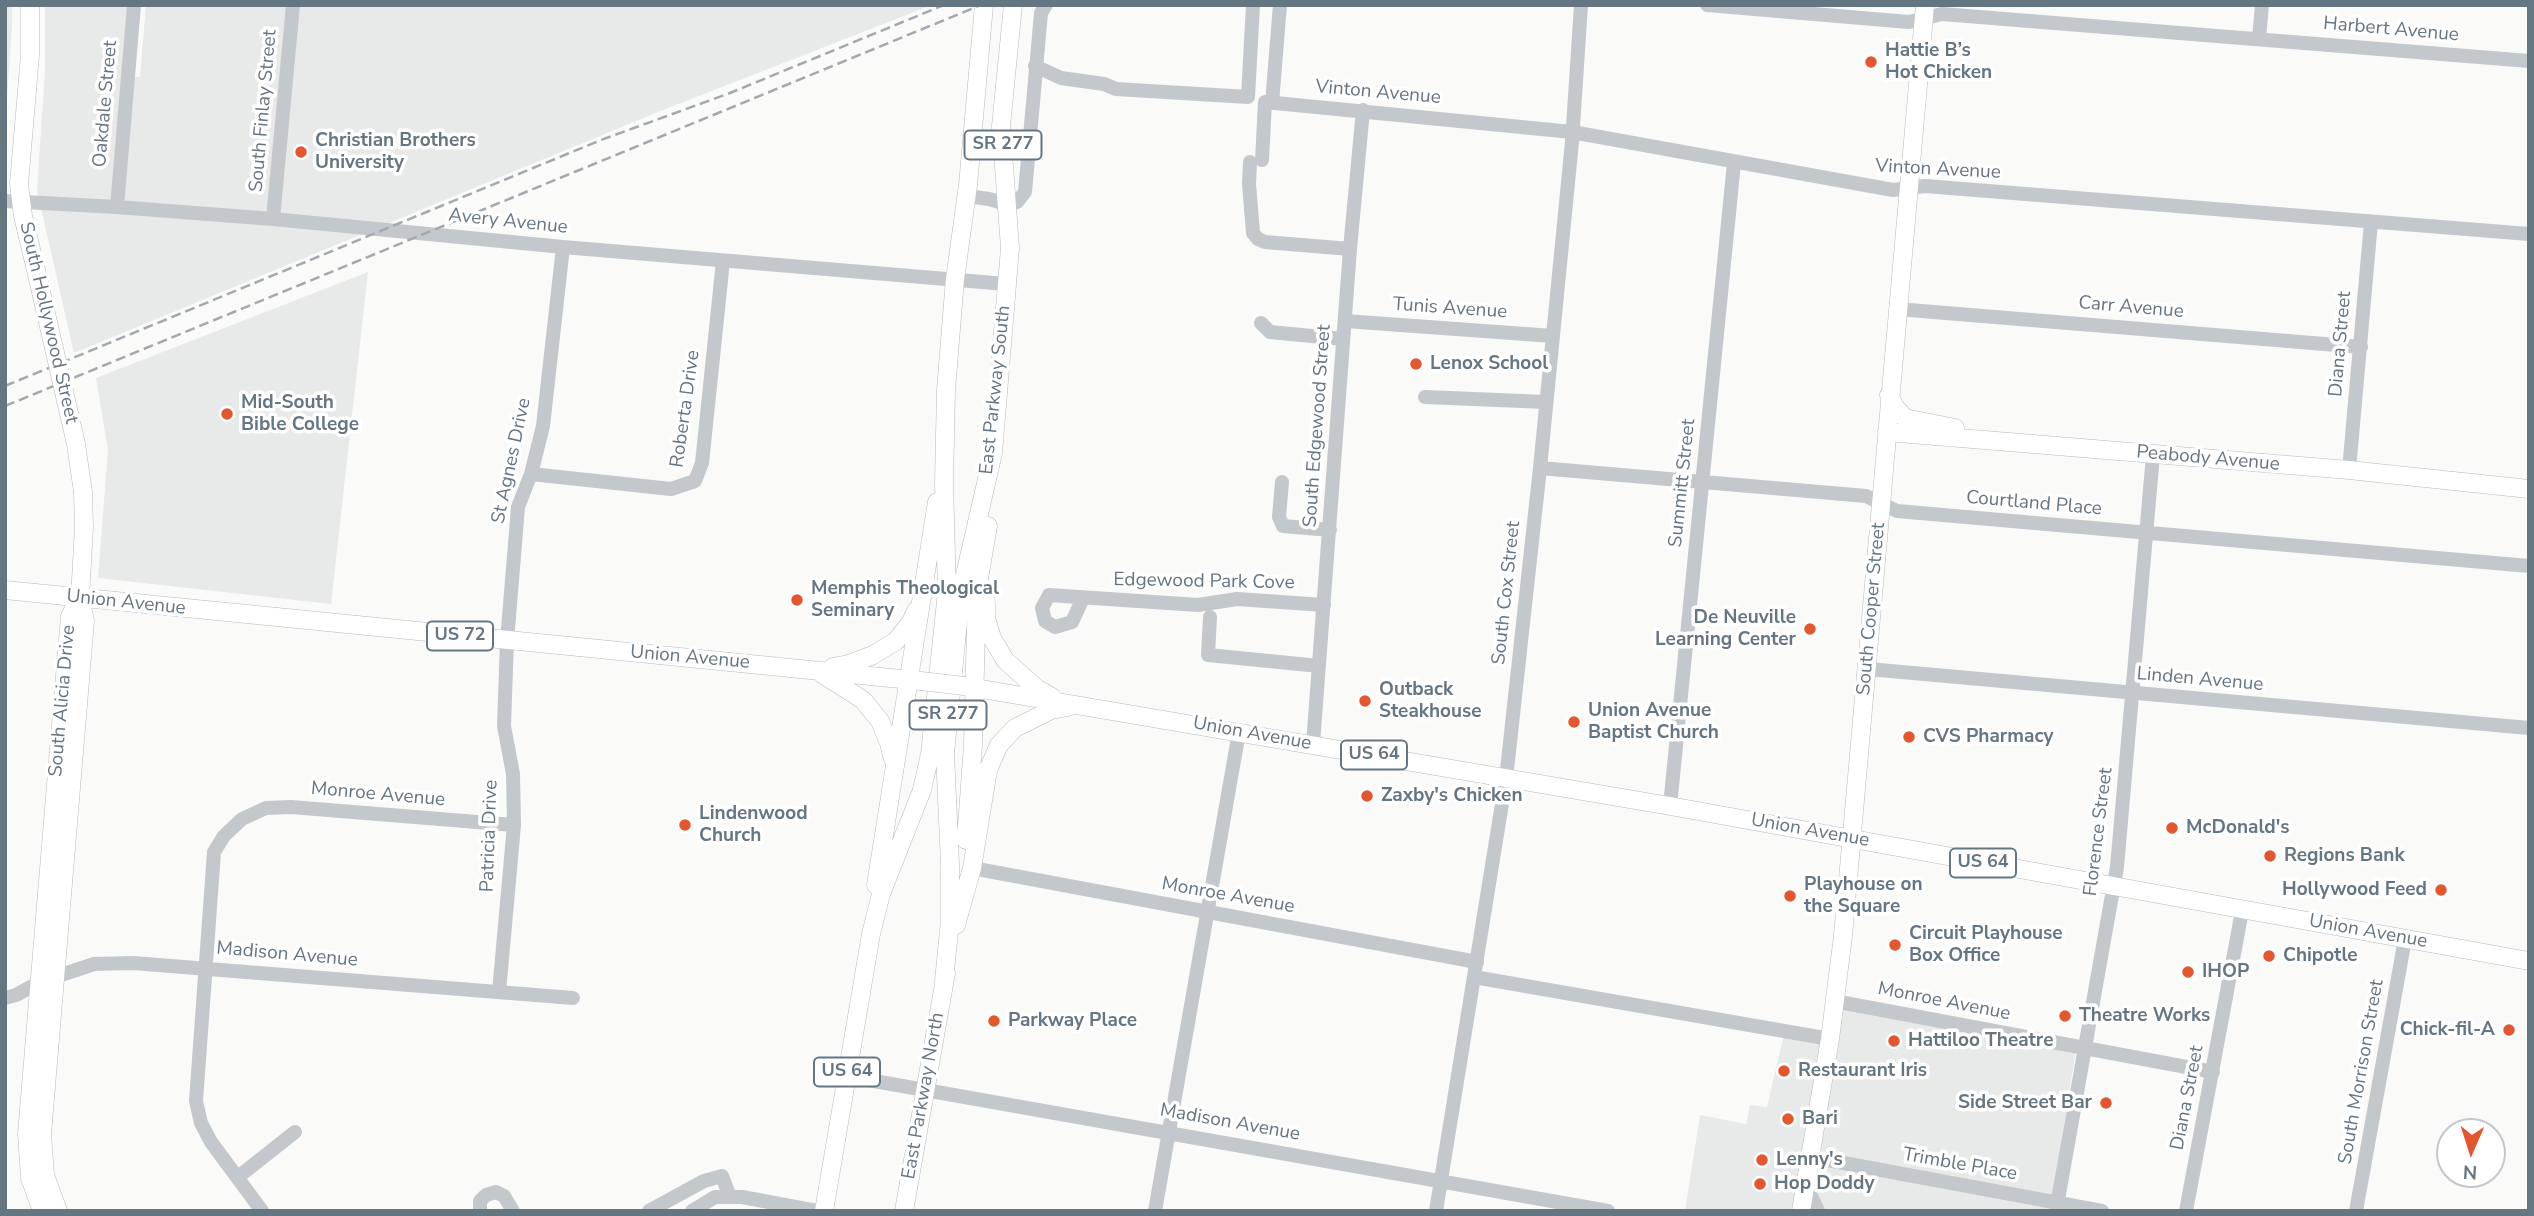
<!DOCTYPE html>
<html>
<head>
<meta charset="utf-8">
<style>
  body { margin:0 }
  #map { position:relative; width:2534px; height:1216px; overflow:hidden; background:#fafaf8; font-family:"Nunito Sans",sans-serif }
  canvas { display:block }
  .frame { position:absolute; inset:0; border:7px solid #657683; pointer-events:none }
  .north { position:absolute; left:2436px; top:1118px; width:70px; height:70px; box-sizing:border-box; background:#fff; border:2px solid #c1c8cd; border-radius:50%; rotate:183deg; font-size:19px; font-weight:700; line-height:28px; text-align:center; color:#657683 }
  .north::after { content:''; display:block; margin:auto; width:24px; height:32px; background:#e4572e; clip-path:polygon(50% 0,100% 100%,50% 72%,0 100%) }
</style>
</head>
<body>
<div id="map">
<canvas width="2534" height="1216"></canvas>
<div class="frame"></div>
<div class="north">N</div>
</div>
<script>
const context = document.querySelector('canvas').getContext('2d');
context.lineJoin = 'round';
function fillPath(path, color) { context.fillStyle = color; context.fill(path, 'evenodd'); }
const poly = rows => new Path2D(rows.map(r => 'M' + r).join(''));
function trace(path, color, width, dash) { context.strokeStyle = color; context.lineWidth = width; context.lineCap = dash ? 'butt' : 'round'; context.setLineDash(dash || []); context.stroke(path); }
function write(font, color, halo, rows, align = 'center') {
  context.font = font + ' "Nunito Sans",sans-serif'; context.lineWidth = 7; context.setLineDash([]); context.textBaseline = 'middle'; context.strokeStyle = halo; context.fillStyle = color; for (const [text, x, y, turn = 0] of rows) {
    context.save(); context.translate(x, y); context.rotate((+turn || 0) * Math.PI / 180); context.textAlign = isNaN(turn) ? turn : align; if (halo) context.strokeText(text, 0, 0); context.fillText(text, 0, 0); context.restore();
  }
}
const built = poly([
  [5,5,12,5,12,26,5,126],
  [45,5,129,5,123,76,140,77,146,5,932,5,658,112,74,353,37,191,45,71],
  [368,272,331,604,98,578,108,450,96,378],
  [1838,1007,2076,1050,2052,1198,2120,1211,1685,1211,1700,1115,1746,1124,1750,1105,1767,1107,1784,1034,1831,1042]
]);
const minor = poly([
  [1707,5,1909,22,1942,14,2529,61],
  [2259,38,2262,5],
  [1035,66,1061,78,1104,84,1116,89,1248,97,1253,5],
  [1272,103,1280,5],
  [1262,160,1265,102,1572,132,1893,190,1925,186,2529,234],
  [1250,162,1249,184,1253,233,1258,239,1265,242,1350,249],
  [967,196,989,199,1009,205,1017,202,1025,192,1041,13,1046,5],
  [5,201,117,207,273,219,563,247,1006,284],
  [117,207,134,5],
  [273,219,293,5],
  [1897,309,2361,347],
  [1345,321,1553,336],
  [1261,323,1270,332,1343,339],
  [1425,397,1546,402],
  [1540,468,1866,496,1897,511,2529,566],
  [2349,470,2371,222],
  [531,474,671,489,695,481,702,463,723,261],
  [1282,482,1279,517,1283,526,1330,530],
  [1083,598,1072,622,1055,627,1045,621,1042,608,1049,595,1198,605,1237,599,1324,605],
  [1210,617,1208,655,1319,666],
  [1868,669,2529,728],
  [1313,744,1350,249,1363,110],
  [1670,806,1734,163],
  [972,868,1477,962],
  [1474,977,1830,1039],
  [499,992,514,825,513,774,504,726,507,641,518,507,531,474,543,426,563,247],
  [5,998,16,995,40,982,94,964,133,963,573,998],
  [1834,1001,2213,1072],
  [846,1076,1608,1211],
  [1811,1157,2102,1211],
  [238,1177,295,1132],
  [1806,1185,1818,1211],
  [262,1211,211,1142,201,1123,196,1101,214,852,224,836,242,819,266,808,291,807,514,825],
  [480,1211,480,1201,486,1195,496,1192,504,1196,513,1211],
  [649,1211,704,1181,722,1176,730,1197],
  [692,1211,715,1197,742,1197,817,1211],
  [1155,1211,1239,732],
  [1436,1211,1506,779,1540,468,1572,142,1581,5],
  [2056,1211,2117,867,2153,455],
  [2186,1211,2242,911],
  [2356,1211,2405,939]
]);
const major = poly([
  [30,5,30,55,19,184,23,216,36,270],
  [1889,395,1895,407,1905,418,1955,428],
  [1887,432,2349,470,2529,489],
  [5,590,921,681],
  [986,602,986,618,992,638,1005,660,1036,688,1052,697],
  [833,667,849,664,873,655,896,641,911,622,916,611],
  [822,674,863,700,880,721,889,743,893,759],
  [964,686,1670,806,2529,961],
  [966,840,973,745,977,590,988,526],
  [876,885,937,502],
  [956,925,972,868,988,770,999,745,1015,728,1051,710,1068,707],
  [944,981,950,921,950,864,945,753,961,592,993,453,1010,248,1001,126,1013,5],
  [42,1211,30,1178,27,1134,70,616,80,598],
  [58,1211,45,1175,42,1134,85,621,80,598,84,527,83,492],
  [824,1211,871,934,881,894,922,790,930,754,947,592,944,483,946,390,955,279,968,185,984,5],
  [904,1211,946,973],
  [1801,1211,1830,1039,1843,936,1925,5]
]);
const rail = poly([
  [5,386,601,140,730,93,944,5],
  [5,406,981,5]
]);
const majorBridge = poly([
  [36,270,76,444,83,492],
  [921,681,964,686]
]);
const markers = [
  [1871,62,7,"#e4572e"],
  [301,152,7,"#e4572e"],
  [1416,364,7,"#e4572e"],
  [227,414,7,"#e4572e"],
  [797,600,7,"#e4572e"],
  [1810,629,7,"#e4572e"],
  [1365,701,7,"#e4572e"],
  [1574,722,7,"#e4572e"],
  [1909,737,7,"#e4572e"],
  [1367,796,7,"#e4572e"],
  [685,825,7,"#e4572e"],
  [2172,828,7,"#e4572e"],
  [2270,856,7,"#e4572e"],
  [2441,890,7,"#e4572e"],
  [1790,896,7,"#e4572e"],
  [1895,945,7,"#e4572e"],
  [2269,956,7,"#e4572e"],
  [2188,972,7,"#e4572e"],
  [2065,1016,7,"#e4572e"],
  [994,1021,7,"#e4572e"],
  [2509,1030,7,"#e4572e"],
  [1894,1041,7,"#e4572e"],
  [1784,1071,7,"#e4572e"],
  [2106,1103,7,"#e4572e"],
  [1788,1119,7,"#e4572e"],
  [1762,1160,7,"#e4572e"],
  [1760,1184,7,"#e4572e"]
];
const shields = [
  [1003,145,77],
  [460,636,66],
  [948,715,77],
  [1374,755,66],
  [1983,863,66],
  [847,1072,66]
];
const shieldNames = [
  ["SR 277",1003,145],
  ["US 72",460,636],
  ["SR 277",948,715],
  ["US 64",1374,755],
  ["US 64",1983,863],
  ["US 64",847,1072]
];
const streetNames = [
  ["Harbert Avenue",2391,30,5],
  ["Vinton Avenue",1378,93,5],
  ["Oakdale Street",106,104,-85],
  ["South Finlay Street",264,111,-85],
  ["Vinton Avenue",1938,170,3],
  ["Avery Avenue",508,222,6],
  ["Carr Avenue",2131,308,5],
  ["Tunis Avenue",1450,309,4],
  ["South Hollywood Street",48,323,77],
  ["Diana Street",2341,344,-85],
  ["East Parkway South",996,390,-84],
  ["Roberta Drive",686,409,-82],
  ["South Edgewood Street",1318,426,-86],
  ["Peabody Avenue",2208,459,5],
  ["St Agnes Drive",512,461,-78],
  ["Summitt Street",1683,483,-84],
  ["Courtland Place",2034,504,5],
  ["Edgewood Park Cove",1204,582,1],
  ["South Cox Street",1507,593,-84],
  ["Union Avenue",126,603,6],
  ["South Cooper Street",1872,609,-85],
  ["Union Avenue",690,658,5],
  ["Linden Avenue",2200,680,5],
  ["South Alicia Drive",63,701,-85],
  ["Union Avenue",1252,734,10],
  ["Monroe Avenue",378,795,5],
  ["Union Avenue",1810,831,10],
  ["Florence Street",2099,832,-83],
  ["Patricia Drive",490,836,-88],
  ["Monroe Avenue",1228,896,10],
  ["Union Avenue",2368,932,10],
  ["Madison Avenue",287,955,5],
  ["Monroe Avenue",1944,1002,11],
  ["South Morrison Street",2362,1072,-80],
  ["East Parkway North",924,1096,-80],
  ["Diana Street",2188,1098,-79],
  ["Madison Avenue",1230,1123,10],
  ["Trimble Place",1960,1165,10]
];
const poiNames = [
  ["Hattie B’s",1885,51],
  ["Hot Chicken",1885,73],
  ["Christian Brothers",315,141],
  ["University",315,163],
  ["Lenox School",1430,364],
  ["Mid-South",241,403],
  ["Bible College",241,425],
  ["Memphis Theological",811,589],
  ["Seminary",811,611],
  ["De Neuville",1796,618,"right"],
  ["Learning Center",1796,640,"right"],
  ["Outback",1379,690],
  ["Steakhouse",1379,712],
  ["Union Avenue",1588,711],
  ["Baptist Church",1588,733],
  ["CVS Pharmacy",1923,737],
  ["Zaxby's Chicken",1381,796],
  ["Lindenwood",699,814],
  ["Church",699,836],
  ["McDonald's",2186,828],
  ["Regions Bank",2284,856],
  ["Playhouse on",1804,885],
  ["the Square",1804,907],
  ["Hollywood Feed",2427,890,"right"],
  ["Circuit Playhouse",1909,934],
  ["Box Office",1909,956],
  ["Chipotle",2283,956],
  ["IHOP",2202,972],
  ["Theatre Works",2079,1016],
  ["Parkway Place",1008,1021],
  ["Chick-fil-A",2495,1030,"right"],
  ["Hattiloo Theatre",1908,1041],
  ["Restaurant Iris",1798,1071],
  ["Side Street Bar",2092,1103,"right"],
  ["Bari",1802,1119],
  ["Lenny's",1776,1160],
  ["Hop Doddy",1774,1184]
];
fillPath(built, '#e8e9e9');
trace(major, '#b5babe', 19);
trace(minor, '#c3c8cc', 14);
trace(major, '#fff', 18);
trace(rail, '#a2aab0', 2.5, [10, 5]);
trace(majorBridge, '#b5babe', 19, []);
trace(majorBridge, '#fff', 18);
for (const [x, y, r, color] of markers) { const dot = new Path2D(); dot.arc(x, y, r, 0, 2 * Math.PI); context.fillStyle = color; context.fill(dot); trace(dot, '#fff', 2.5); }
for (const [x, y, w] of shields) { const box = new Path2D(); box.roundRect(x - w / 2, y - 14.5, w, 29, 5); context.fillStyle = '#fff'; context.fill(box); trace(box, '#657683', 2); }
write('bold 18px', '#657683', null, shieldNames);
write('19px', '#657683', '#fff', streetNames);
write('bold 19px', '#657683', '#fff', poiNames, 'left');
</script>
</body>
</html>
